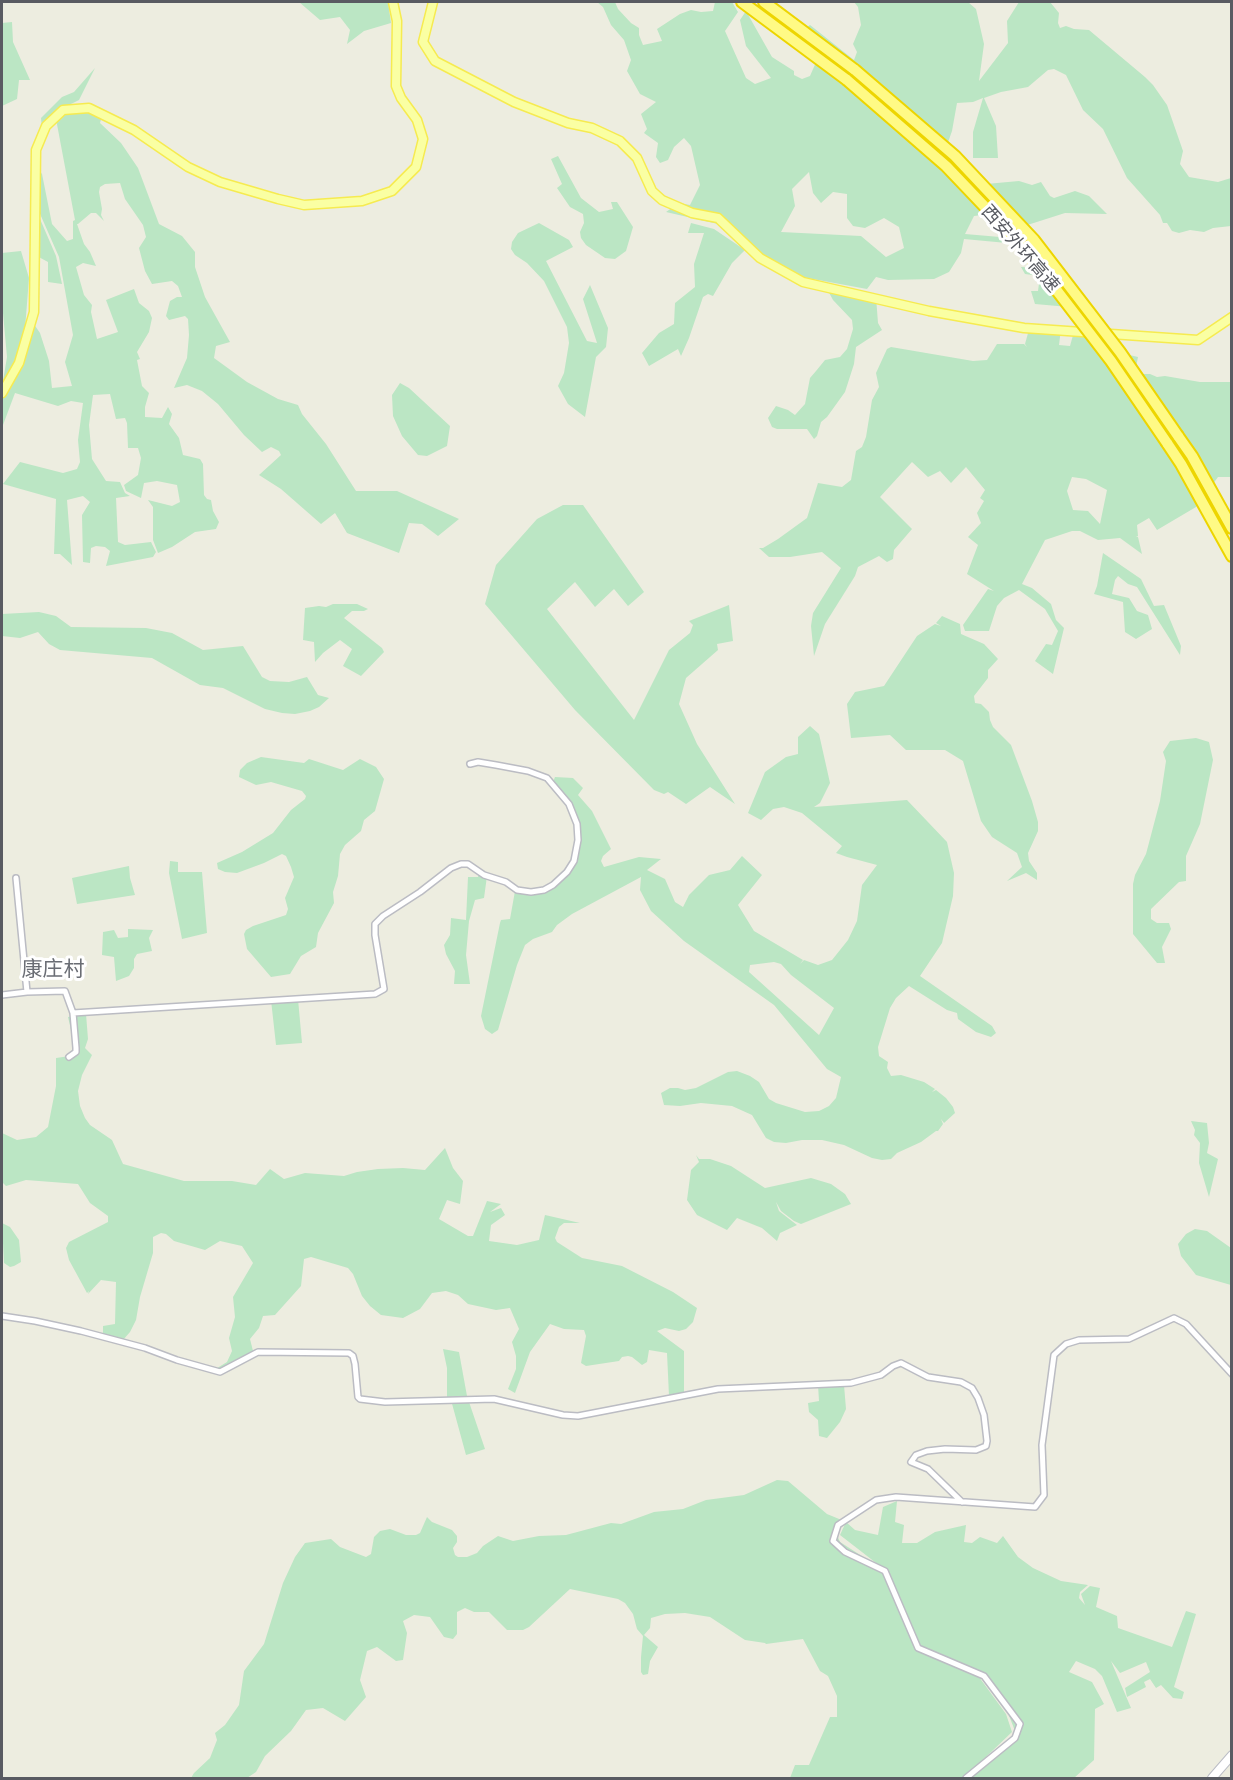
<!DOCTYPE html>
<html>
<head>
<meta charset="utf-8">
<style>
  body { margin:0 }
  #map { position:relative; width:1233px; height:1780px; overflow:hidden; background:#edede0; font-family:"Fira Sans",sans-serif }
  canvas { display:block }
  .frame { position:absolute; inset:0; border:3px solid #595b62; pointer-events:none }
</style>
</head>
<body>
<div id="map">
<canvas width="1233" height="1780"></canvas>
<div class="frame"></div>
</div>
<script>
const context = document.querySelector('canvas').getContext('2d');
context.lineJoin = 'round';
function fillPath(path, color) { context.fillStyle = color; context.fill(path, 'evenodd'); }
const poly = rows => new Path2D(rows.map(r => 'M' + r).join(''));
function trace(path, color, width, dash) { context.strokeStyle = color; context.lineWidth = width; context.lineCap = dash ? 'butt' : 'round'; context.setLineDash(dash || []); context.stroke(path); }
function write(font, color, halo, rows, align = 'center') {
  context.font = font + ' "Fira Sans","Noto Sans SC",sans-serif'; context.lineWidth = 6; context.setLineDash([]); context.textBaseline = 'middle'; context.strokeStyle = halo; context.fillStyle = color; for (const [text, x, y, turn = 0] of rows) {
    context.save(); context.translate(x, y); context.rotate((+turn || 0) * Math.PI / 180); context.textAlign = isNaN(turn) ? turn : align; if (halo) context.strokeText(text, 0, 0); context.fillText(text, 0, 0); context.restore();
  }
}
const green = poly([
  [299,2,388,2,391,23,364,31,347,44,350,30,340,17,320,20],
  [597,2,615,2,618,9,631,23,639,28,639,35,643,45,662,41,657,29,680,14,691,10,701,12,713,11,715,2,732,2,738,12,725,31,746,78,755,84,771,78,746,46,740,20,746,11,772,57,794,71,794,75,802,79,810,76,817,60,799,46,801,32,810,25,854,60,857,52,853,44,861,25,858,7,854,2,968,2,976,9,984,44,979,81,1008,43,1007,21,1019,2,1050,2,1059,13,1058,23,1060,28,1066,26,1074,29,1089,30,1145,77,1153,85,1167,105,1183,151,1180,164,1189,177,1218,182,1231,178,1231,226,1213,228,1204,232,1190,230,1179,233,1172,231,1167,223,1163,223,1160,215,1127,178,1103,129,1083,110,1066,75,1054,69,1048,70,1028,87,1001,92,984,98,996,126,998,158,973,158,973,132,983,98,973,102,957,103,952,131,946,148,961,156,974,167,987,183,986,184,1019,181,1032,185,1041,182,1050,196,1054,198,1075,191,1089,196,1107,214,1065,213,1018,228,996,225,982,215,974,216,965,234,1035,240,1039,246,964,239,961,253,949,272,934,279,888,280,876,277,867,289,791,275,718,224,666,212,679,203,690,205,700,185,691,146,684,138,674,147,668,160,660,163,656,157,658,143,644,133,647,129,641,114,656,102,640,94,627,71,631,60,624,40,611,25,603,7],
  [809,172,813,193,821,203,833,192,847,194,847,218,853,226,865,228,884,218,899,227,904,248,886,257,861,236,781,232,795,206,792,189],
  [12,22,13,42,30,80,19,80,17,99,2,106,2,23],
  [95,68,79,100,55,112,42,129,41,118,62,97,74,92],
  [78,106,103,112,100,123,121,143,138,168,159,224,182,236,195,252,195,267,205,297,230,342,216,346,214,358,247,382,278,399,298,405,302,414,326,444,356,491,397,491,459,519,438,536,422,524,409,523,399,553,347,533,335,513,321,524,281,489,259,475,281,455,279,451,271,447,262,452,244,435,218,404,202,391,187,385,174,388,187,358,189,335,188,319,185,316,169,320,166,316,170,301,177,297,182,297,178,286,172,281,152,284,145,271,139,248,146,237,143,225,125,199,120,183,105,184,100,187,99,192,102,209,101,215,104,221,96,213,91,213,78,224,77,224,84,244,90,252,96,266,83,263,76,267,84,295,92,305,91,312,97,339,118,332,106,300,134,289,139,303,149,311,152,318,149,332,137,352,140,359,137,360,142,386,149,393,145,407,145,417,162,418,168,407,172,414,169,424,179,438,183,455,200,459,203,464,204,495,207,499,211,500,213,511,219,522,216,529,195,532,172,547,158,553,153,540,153,507,148,500,172,506,180,502,177,485,157,481,144,483,141,498,126,491,124,485,138,475,141,458,138,448,128,448,127,423,125,418,116,419,110,394,93,395,89,425,92,459,106,481,120,482,125,493,130,496,116,498,118,542,125,545,151,542,156,552,153,557,106,566,110,551,105,547,96,546,91,548,90,563,83,562,82,515,90,502,83,496,67,500,72,565,60,554,54,554,56,499,3,484,20,462,63,473,77,469,80,462,78,440,83,403,71,401,58,406,15,393,3,425,2,425,2,396,22,360,31,320,40,333,49,361,52,388,72,386,65,362,73,335,59,257,37,207,39,170,42,174,52,224,67,241,73,239,73,221,75,220,56,119],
  [558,156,581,198,599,212,613,209,611,202,617,202,633,227,626,251,615,259,605,258,586,245,581,238,580,232,584,223,583,214,570,207,557,188,562,184,551,159],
  [37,212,56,256,62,284,48,282,48,262,35,255],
  [539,223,569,240,573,247,546,261,587,341,597,343,583,299,590,285,608,328,606,347,596,357,585,417,568,404,558,386,564,373,569,343,567,327,544,281,527,263,515,255,511,249,512,242,518,233],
  [691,223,714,229,745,250,732,263,713,296,708,294,703,297,689,338,681,356,678,349,649,366,642,353,659,333,674,324,675,303,695,287,694,264,704,233,688,233],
  [21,251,29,278,25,329,20,350,2,387,7,357,2,302,2,253],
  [1021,267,1060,269,1080,308,1035,304,1031,291,1038,291,1040,276,1025,274],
  [826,287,876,297,878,323,882,330,856,347,854,364,845,392,827,417,821,422,817,436,814,439,807,429,777,429,772,427,768,418,776,406,788,410,795,415,805,404,810,378,816,371,825,360,840,357,847,349,853,329,852,320,833,300],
  [1030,326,1061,329,1059,345,1070,346,1075,328,1097,327,1095,347,1138,357,1136,367,1143,374,1150,374,1157,377,1165,376,1200,382,1231,382,1231,477,1218,477,1196,507,1157,530,1149,518,1137,525,1138,536,1136,537,1138,537,1142,554,1120,538,1098,540,1080,531,1072,531,1045,540,1022,584,1032,588,1051,604,1056,620,1064,628,1053,674,1035,661,1046,644,1052,645,1058,631,1045,609,1019,590,1004,598,997,606,989,631,965,631,963,625,988,589,994,591,967,574,978,545,968,537,981,523,977,513,984,501,980,498,985,490,966,467,951,483,940,471,928,477,912,462,880,497,912,529,894,550,893,559,887,562,879,556,858,567,855,576,825,624,814,656,811,626,813,613,841,568,822,552,790,557,769,557,759,548,763,548,778,539,807,518,818,483,842,487,851,480,856,451,862,447,866,437,872,400,879,387,876,373,887,349,891,347,973,361,987,360,997,344,1024,344,1027,347,1025,344],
  [1072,477,1086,479,1107,490,1100,524,1088,511,1073,510,1067,491],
  [400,383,409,388,450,426,447,446,427,456,418,455,402,436,393,416,392,395],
  [563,505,583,505,644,592,628,606,614,589,595,607,575,582,547,609,634,720,669,650,690,633,693,625,689,621,729,605,733,641,717,644,718,650,686,678,679,704,697,744,735,804,710,787,686,804,668,792,664,794,654,790,575,710,485,604,496,565,537,519],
  [1103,553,1141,579,1154,606,1164,605,1181,646,1180,655,1137,587,1128,584,1118,576,1115,580,1112,594,1129,598,1137,611,1148,615,1152,629,1136,639,1125,632,1123,602,1094,594,1097,586],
  [333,604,357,604,368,609,364,611,352,611,344,618,382,648,384,652,361,676,343,666,352,649,340,640,323,653,315,662,314,642,303,640,305,608,319,606,326,607],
  [39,612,56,616,71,627,146,628,172,633,203,650,243,646,262,677,270,681,289,682,307,677,318,695,329,698,319,707,310,711,295,714,282,713,265,709,223,688,200,685,152,658,60,650,49,644,38,632,20,638,2,636,2,614],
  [942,616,960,624,961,634,984,644,998,659,988,670,988,678,974,696,975,703,981,704,989,712,990,720,993,727,1011,745,1032,801,1038,822,1038,831,1028,853,1029,861,1037,873,1037,880,1026,873,1007,881,1022,867,1017,853,992,837,981,821,963,761,945,750,906,750,890,735,851,738,847,704,855,692,884,686,917,636,935,624,941,626,936,623],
  [810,726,819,734,830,783,820,803,814,807,907,800,947,842,954,873,953,896,942,943,920,976,992,1026,996,1033,991,1037,976,1032,958,1019,957,1013,947,1010,909,986,896,998,890,1008,878,1047,879,1056,888,1062,887,1068,891,1076,901,1075,924,1082,935,1089,932,1092,936,1090,946,1098,953,1107,955,1113,944,1123,941,1119,943,1124,938,1131,936,1131,921,1142,897,1153,891,1159,882,1160,872,1158,844,1145,822,1140,802,1140,786,1143,774,1142,766,1138,752,1115,732,1106,701,1103,680,1106,664,1105,661,1093,670,1088,678,1088,685,1090,696,1088,728,1072,737,1071,750,1076,759,1082,769,1099,776,1103,805,1112,819,1111,829,1106,836,1098,841,1077,827,1069,774,1005,684,941,651,911,640,890,641,877,572,914,557,925,552,932,533,939,525,945,517,965,498,1030,492,1034,485,1029,481,1016,500,923,501,920,510,919,515,891,536,892,555,884,568,873,577,853,581,830,570,802,553,782,555,777,573,778,583,788,578,795,592,811,611,849,603,856,601,861,604,867,639,857,661,859,647,870,665,879,675,902,683,907,689,895,709,875,730,870,742,856,762,875,738,905,754,931,803,960,800,964,804,960,818,965,832,960,848,940,857,921,862,885,877,865,847,857,836,853,842,846,802,813,784,807,773,809,761,820,748,813,765,772,786,757,798,754,798,737],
  [774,962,781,964,791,975,834,1008,819,1035,749,972,750,965],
  [1196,738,1209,742,1213,760,1200,824,1186,856,1186,881,1179,882,1151,909,1151,919,1157,923,1169,923,1171,929,1162,947,1165,963,1157,963,1133,934,1133,884,1135,875,1146,854,1160,801,1166,761,1163,752,1170,741],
  [261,757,304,763,309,759,343,770,360,759,376,767,384,779,375,811,364,820,361,831,345,845,340,854,338,876,333,892,334,903,318,933,316,947,301,956,290,974,271,977,247,949,244,934,246,930,253,926,286,915,288,909,285,898,294,877,291,867,286,856,282,854,264,863,237,873,225,872,218,869,217,863,242,852,273,833,291,810,305,799,306,796,302,791,271,782,256,785,239,777,240,770,247,763],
  [170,861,178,862,178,872,202,872,207,933,182,939,169,873],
  [129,866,130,878,135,895,77,904,72,878],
  [479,872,487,876,484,898,475,900,469,921,466,955,470,984,454,984,455,971,446,954,444,945,450,935,451,918,466,920,468,877,478,877],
  [128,929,153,930,149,938,152,951,137,954,134,959,134,968,129,976,116,981,114,957,102,955,103,932,114,930,118,938,128,937],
  [298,999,302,1043,276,1045,271,1000],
  [86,1014,88,1039,85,1048,92,1055,82,1075,78,1091,80,1106,85,1118,90,1125,112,1140,123,1164,184,1181,232,1181,256,1185,270,1169,284,1179,305,1173,344,1176,357,1172,378,1169,403,1168,425,1170,445,1148,453,1168,463,1181,460,1204,447,1200,439,1219,468,1236,473,1236,487,1201,501,1204,490,1212,501,1208,505,1215,491,1225,489,1241,517,1245,539,1240,545,1215,580,1223,564,1223,559,1227,555,1238,557,1242,582,1258,622,1266,673,1292,697,1308,693,1322,686,1329,679,1331,665,1328,657,1331,684,1351,684,1395,669,1396,667,1353,649,1350,647,1362,642,1365,632,1357,628,1356,622,1357,619,1361,586,1366,581,1363,586,1336,584,1330,564,1329,550,1324,530,1352,515,1393,508,1389,516,1369,516,1356,512,1342,519,1329,510,1308,496,1310,468,1304,458,1295,446,1291,432,1293,420,1309,403,1318,381,1315,370,1306,362,1296,353,1274,348,1268,311,1257,304,1259,301,1286,275,1315,263,1316,259,1328,250,1339,253,1351,226,1368,214,1370,227,1362,232,1351,229,1338,235,1317,233,1297,253,1263,242,1246,220,1241,205,1250,174,1241,166,1234,161,1233,153,1237,153,1253,140,1297,136,1320,130,1332,123,1340,103,1335,103,1326,115,1324,116,1282,101,1280,88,1294,89,1291,87,1293,69,1260,66,1248,69,1242,108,1222,108,1216,90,1203,78,1184,26,1180,6,1186,2,1182,2,1133,17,1140,36,1137,48,1127,56,1086,56,1058,70,1056,76,1051,68,1017],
  [1191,1121,1207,1123,1209,1143,1207,1153,1218,1159,1209,1197,1199,1163,1200,1143,1194,1135,1195,1130],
  [696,1155,699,1159,710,1159,731,1166,765,1188,811,1178,831,1184,845,1194,851,1204,801,1224,794,1221,781,1211,776,1202,779,1211,797,1225,780,1233,777,1241,762,1228,737,1218,727,1230,697,1215,687,1200,691,1170,699,1162],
  [2,1223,10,1227,19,1240,21,1262,14,1266,10,1267,4,1263],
  [1195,1229,1207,1231,1231,1248,1231,1285,1196,1275,1181,1256,1178,1244,1186,1234],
  [443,1349,459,1352,467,1396,447,1397,447,1368],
  [818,1385,844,1385,846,1409,840,1422,827,1438,819,1436,818,1420,809,1412,808,1403,819,1401],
  [468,1399,485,1449,466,1455,451,1400],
  [777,1480,788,1481,827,1514,844,1521,837,1535,840,1542,882,1569,917,1647,979,1677,1006,1714,1012,1732,964,1778,790,1778,795,1765,809,1765,830,1717,837,1717,837,1696,828,1676,820,1671,803,1639,766,1644,765,1643,745,1640,710,1617,685,1613,665,1614,651,1618,650,1628,644,1635,658,1647,650,1661,648,1674,643,1675,641,1672,641,1657,643,1636,637,1629,633,1614,625,1603,618,1599,570,1589,529,1627,523,1630,507,1630,489,1612,474,1612,465,1608,457,1612,457,1634,453,1639,444,1637,430,1617,414,1615,403,1621,407,1633,403,1660,396,1661,377,1647,367,1651,360,1680,366,1697,345,1721,323,1708,306,1710,291,1731,265,1756,256,1772,247,1778,191,1778,194,1773,210,1758,217,1740,215,1733,225,1725,239,1705,244,1671,264,1644,283,1583,295,1557,305,1543,331,1539,340,1547,366,1557,371,1554,374,1537,380,1531,390,1529,406,1535,416,1535,420,1533,427,1517,432,1522,452,1530,457,1536,457,1542,453,1548,455,1555,458,1557,467,1557,477,1553,483,1546,498,1536,513,1541,539,1536,566,1535,611,1523,621,1524,654,1512,683,1509,706,1500,744,1495],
  [897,1501,895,1522,904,1525,902,1543,917,1543,935,1532,966,1525,964,1542,972,1543,980,1537,997,1543,1003,1536,1018,1557,1033,1568,1061,1581,1088,1585,1080,1592,1079,1598,1085,1605,1081,1594,1090,1586,1100,1588,1096,1607,1117,1616,1118,1628,1172,1647,1186,1611,1196,1614,1174,1687,1184,1692,1182,1699,1173,1698,1161,1685,1156,1688,1150,1679,1144,1682,1146,1687,1127,1697,1125,1688,1150,1672,1146,1662,1120,1673,1111,1661,1131,1708,1117,1712,1102,1676,1095,1669,1076,1661,1069,1672,1092,1682,1104,1704,1095,1709,1094,1760,1074,1778,969,1778,1012,1738,1015,1731,1008,1713,981,1675,918,1645,889,1573,840,1535,846,1522,855,1530,878,1535,883,1507]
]);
const street = poly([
  [27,992,65,991,73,1013,76,1048,76,1052,69,1057],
  [2,995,27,992,16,878],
  [73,1013,375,994,384,989,375,935,375,924,383,916,420,892,451,868,461,864,468,864,484,875,506,882,517,890,531,892,544,890,553,885,567,872,574,861,578,840,577,824,569,804,547,778,528,771,496,765,478,762,470,764],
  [2,1316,35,1321,81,1331,145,1348,177,1360,220,1372,258,1352,349,1353,353,1356,355,1364,358,1397,360,1399,385,1402,494,1399,563,1415,578,1416,718,1389,851,1383,881,1375,893,1366,901,1363,928,1377,961,1382,972,1388,978,1398,984,1415,987,1441,986,1446,976,1450,945,1449,927,1451,916,1455,911,1462,928,1469,962,1502],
  [966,1778,1015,1738,1020,1724,984,1676,918,1648,885,1571,845,1552,833,1541,838,1525,876,1500,896,1497,1035,1507,1044,1495,1042,1445,1054,1355,1066,1344,1079,1340,1129,1339,1174,1318,1186,1324,1232,1374]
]);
const secondary = poly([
  [1212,1778,1232,1755]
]);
const primary = poly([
  [433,2,423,42,435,61,514,102,568,123,592,128,620,141,637,158,652,191,662,200,692,213,718,218,760,258,803,282,929,311,1024,328,1198,340,1232,317],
  [2,393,19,363,34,312,36,150,46,126,63,110,89,108,134,130,188,167,220,182,278,199,304,205,362,201,392,191,416,167,423,139,417,120,401,98,396,86,397,21,393,2]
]);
const highway = poly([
  [742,2,847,80],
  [764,2,855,70],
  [1178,436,1192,456,1232,528],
  [1167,443,1181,464,1232,556]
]);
const highwayBridge = poly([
  [855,70,955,156,1034,240,1120,352,1178,436],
  [847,80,946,166,1025,249,1111,361,1167,443]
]);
const streetNames = [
  ["西安外环高速",1020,249,49]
];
const quarterNames = [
  ["康庄村",53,970]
];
fillPath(green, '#bbe6c4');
trace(street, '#bbbcc3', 8);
trace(secondary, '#bbbdc5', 10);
trace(primary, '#f6eb50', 11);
trace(highway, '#edd500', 14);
trace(street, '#fff', 5);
trace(secondary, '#fff', 8);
trace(primary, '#faffa3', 8);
trace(highway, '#fffa85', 10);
trace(highwayBridge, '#edd500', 14, []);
trace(highwayBridge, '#fffa85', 10);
write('18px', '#595b62', '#fff', streetNames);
write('21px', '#6a6d74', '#fff', quarterNames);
</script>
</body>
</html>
